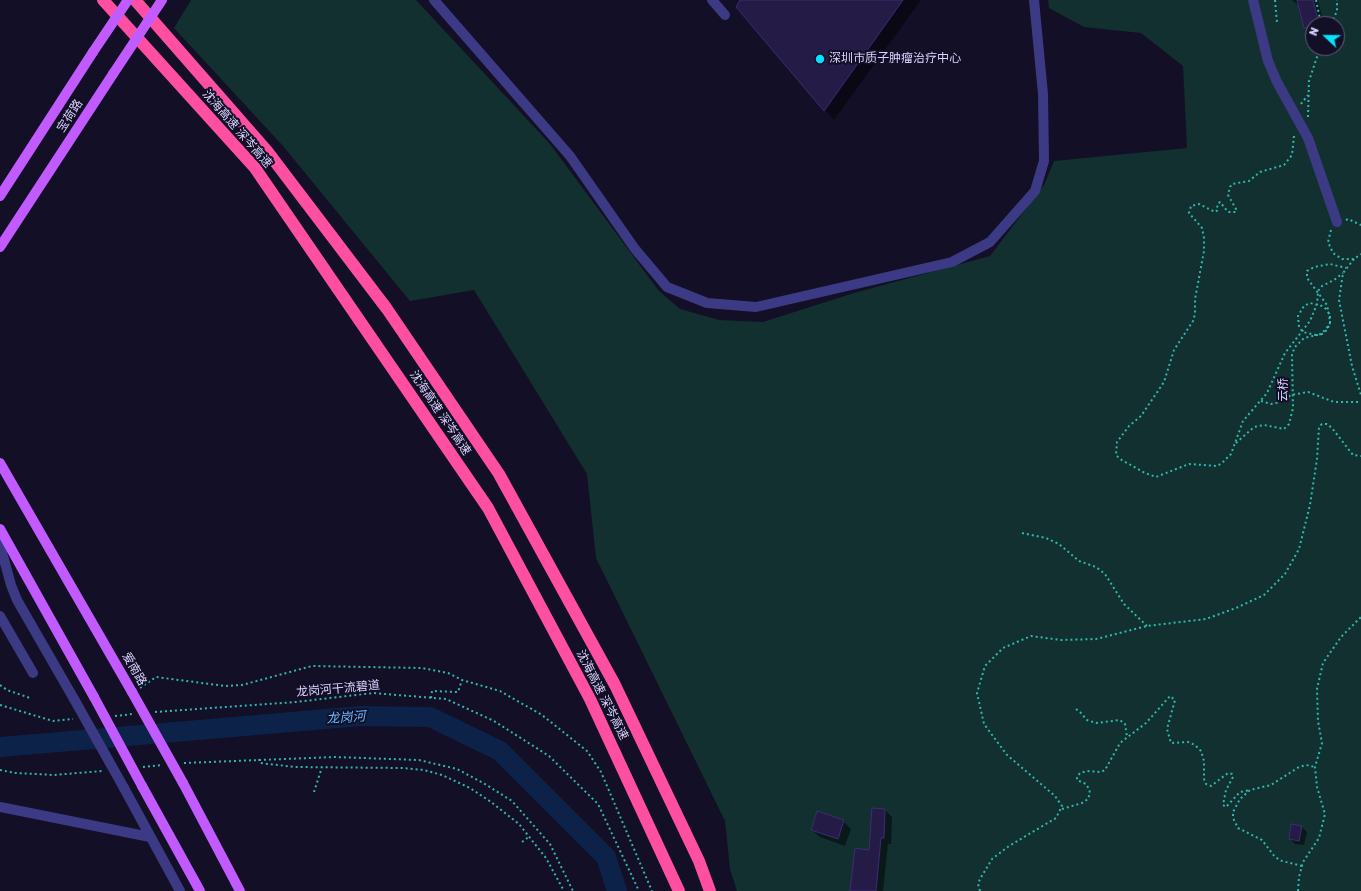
<!DOCTYPE html>
<html>
<head>
<meta charset="utf-8">
<style>
  body { margin:0 }
  #map { position:relative; width:1361px; height:891px; overflow:hidden; background:#130f26; font-family:Rubik,sans-serif }
  canvas { display:block }
  .north { position:absolute; left:1305px; top:16px; width:40px; height:40px; box-sizing:border-box; background:#130f26; border:1px solid #625e7d; border-radius:50%; rotate:292deg; font-size:11px; font-weight:700; line-height:16px; text-align:center; color:#d9d4ff }
  .north::after { content:''; display:block; margin:auto; width:14px; height:18px; background:#00e5ff; clip-path:polygon(50% 0,100% 100%,50% 72%,0 100%) }
</style>
</head>
<body>
<div id="map">
<canvas width="1361" height="891"></canvas>
<div class="north">N</div>
</div>
<script>
const context = document.querySelector('canvas').getContext('2d');
context.lineJoin = 'round';
function fillPath(path, color) { context.fillStyle = color; context.fill(path, 'evenodd'); }
const poly = rows => new Path2D(rows.map(r => 'M' + r).join(''));
function trace(path, color, width, dash) { context.strokeStyle = color; context.lineWidth = width; context.lineCap = dash ? 'butt' : 'round'; context.setLineDash(dash || []); context.stroke(path); }
function write(font, color, halo, rows, align = 'center') {
  context.font = font + ' Rubik,"Noto Sans SC",sans-serif'; context.lineWidth = 4; context.setLineDash([]); context.textBaseline = 'middle'; context.strokeStyle = halo; context.fillStyle = color; for (const [text, x, y, turn = 0] of rows) {
    context.save(); context.translate(x, y); context.rotate((+turn || 0) * Math.PI / 180); context.textAlign = isNaN(turn) ? turn : align; if (halo) context.strokeText(text, 0, 0); context.fillText(text, 0, 0); context.restore();
  }
}
const green = poly([
  [191,0,416,0,550,144,659,291,680,309,719,320,763,322,854,293,990,256,1044,185,1054,161,1187,148,1183,66,1141,33,1084,27,1049,8,1048,0,1361,0,1361,891,737,891,730,869,725,821,596,558,587,474,474,290,410,301,283,146,174,28],
  [1313,24,1337,24,1337,48,1313,48]
]);
const shadow = poly([
  [742,0,921,0,834,120,737,7],
  [1292,0,1318,0,1324,24,1313,24,1313,35,1305,27,1299,6],
  [885,810,892,817,891,844,888,844,883,891,851,891,870,851],
  [843,821,851,829,845,846,820,837,812,830],
  [1302,827,1307,832,1304,845,1295,844,1290,839]
]);
const river = poly([
  [0,747,361,716,430,717,500,751,606,857,617,891]
]);
const building = poly([
  [740,0,903,0,824,111,736,7,740,0],
  [1297,0,1313,0,1319,24,1304,28,1297,0],
  [872,808,885,809,884,838,881,838,876,891,850,891,855,848,869,850,872,808],
  [817,811,844,820,838,839,811,830,817,811],
  [1291,824,1302,826,1299,841,1289,839,1291,824]
]);
const path = poly([
  [1275,0,1277,23],
  [1316,0,1321,24],
  [1331,24,1337,11,1337,0],
  [1301,104,1308,95],
  [1308,117,1309,81,1320,48],
  [1294,136,1292,155,1284,165,1260,172,1249,181,1232,184,1230,187,1228,195,1236,209,1236,212,1228,212,1220,202,1217,205,1218,210,1215,212,1199,204,1191,206,1189,213,1202,228,1204,238,1204,251,1195,299,1195,314,1193,321,1174,350,1164,382,1141,416,1129,426,1117,442,1116,455,1120,459,1145,473,1156,477,1189,464,1217,466,1222,463,1231,454,1243,421,1267,393,1285,353,1310,321,1317,304,1318,291,1322,286,1334,280,1343,273],
  [1346,220,1348,219,1361,225],
  [1331,230,1328,242,1333,253,1342,259,1354,259,1361,254],
  [1354,259,1343,273,1339,300,1352,366,1361,395],
  [1261,401,1271,404,1281,402,1291,395,1308,392,1334,402,1361,402],
  [1022,533,1046,538,1059,544,1079,561,1096,567,1105,574,1124,604,1147,626],
  [0,685,7,690,30,698],
  [140,688,156,677,225,686,242,685,312,666,422,668,448,673,462,680,500,691,542,715,587,751,601,772,652,891],
  [431,698,432,691,458,692,462,680],
  [0,705,53,721,73,719],
  [1076,709,1080,712,1087,720,1096,723,1120,720,1125,724,1127,737],
  [155,712,296,702,373,693,446,699,494,721,549,756,598,804,639,891],
  [115,716,133,714],
  [259,759,260,763,295,767,403,768,424,770,442,775,470,788,491,802,519,824,546,858,564,891],
  [184,763,335,757,419,760,457,769,485,784,512,801,550,844,573,891],
  [143,767,162,765],
  [0,770,15,773,54,775,102,771],
  [314,792,322,767],
  [1062,809,1082,803,1088,799,1090,793,1089,789,1086,784,1077,780,1077,777,1080,773,1087,771,1101,772,1105,770,1120,743,1146,723,1170,696,1175,700,1167,729,1171,743,1188,742,1195,745,1201,751,1204,761,1204,779,1206,784,1211,786,1228,773,1232,774,1233,777,1226,790,1223,805,1226,807,1240,792,1250,790],
  [522,842,530,836],
  [1302,866,1282,861,1275,857,1262,840,1238,828,1233,818,1233,812,1240,799,1250,790,1271,785,1299,767,1306,765,1315,767],
  [980,891,978,884,980,879,992,859,1009,846,1056,818,1062,806,1055,796,1007,755,984,724,977,693,985,666,1003,648,1031,636,1061,640,1096,639,1147,626,1206,619,1236,608,1264,595,1285,574,1299,549,1310,505,1317,459,1319,427,1322,424,1327,424,1332,428,1353,455,1361,456],
  [1298,891,1299,877,1303,862,1319,838,1325,814,1317,787,1315,767,1322,743,1318,721,1317,689,1323,663,1341,637,1361,617]
]);
const minor = poly([
  [434,0,570,156,635,249,667,287,707,303,756,307,952,262,990,242,1035,191,1044,161,1043,94,1034,0],
  [712,0,725,15],
  [1253,0,1268,61,1277,82,1308,138,1337,222],
  [0,545,11,585,17,600,74,699],
  [0,616,33,673],
  [124,788,180,891],
  [0,807,150,837]
]);
const major = poly([
  [0,196,93,52],
  [0,247,113,74],
  [0,463,132,692],
  [0,529,94,697],
  [183,783,240,891],
  [142,786,200,891]
]);
const highway = poly([
  [103,0,255,168,488,508,590,699,679,891],
  [135,0,267,151,387,309,499,474,615,685,699,861,710,891]
]);
const pathBridge = poly([
  [1236,443,1254,427,1264,425,1284,429,1289,424,1293,408,1292,354,1295,347,1304,338,1322,334,1327,330,1330,323,1330,315,1326,309,1322,306,1310,303,1304,306,1298,316,1299,327,1303,332,1315,335,1321,334,1326,329,1330,323,1329,315,1327,305,1307,278,1307,271,1314,267,1330,264,1346,268]
]);
const minorBridge = poly([
  [74,699,124,788]
]);
const majorBridge = poly([
  [93,52,128,0],
  [113,74,162,0],
  [132,692,183,783],
  [94,697,142,786]
]);
const markers = [
  [820,59,5,"#00e5ff"]
];
const poiNames = [
  ["深圳市质子肿瘤治疗中心",829,59]
];
const streetNames = [
  ["宝荷路",70,116,-57],
  ["沈海高速 深岑高速",237,129,49],
  ["云桥",1284,390,-90],
  ["沈海高速 深岑高速",440,413,56],
  ["爱南路",134,669,60],
  ["龙岗河干流碧道",338,689,-5],
  ["沈海高速 深岑高速",602,695,63]
];
const waterNames = [
  ["龙岗河",346,718,-4]
];
fillPath(green, '#12302f');
fillPath(shadow, '#0007');
trace(river, '#0c2248', 20);
fillPath(building, '#241b47');
trace(building, '#3b2d73', 1);
trace(path, '#2fb8b0', 2, [2, 3]);
trace(minor, '#3d3a85', 10);
trace(major, '#c25bff', 10);
trace(highway, '#ff4fa3', 12);
trace(pathBridge, '#2fb8b0', 2, [2, 3]);
trace(minorBridge, '#3d3a85', 10);
trace(majorBridge, '#c25bff', 10);
for (const [x, y, r, color] of markers) { const dot = new Path2D(); dot.arc(x, y, r, 0, 2 * Math.PI); context.fillStyle = color; context.fill(dot); trace(dot, '#130f26', 1.5); }
write('12px', '#d9d4ff', '#130f26', poiNames, 'left');
write('12px', '#d9d4ff', '#130f26', streetNames);
write('italic 13px', '#62b6ff', '#130f26', waterNames);
</script>
</body>
</html>
